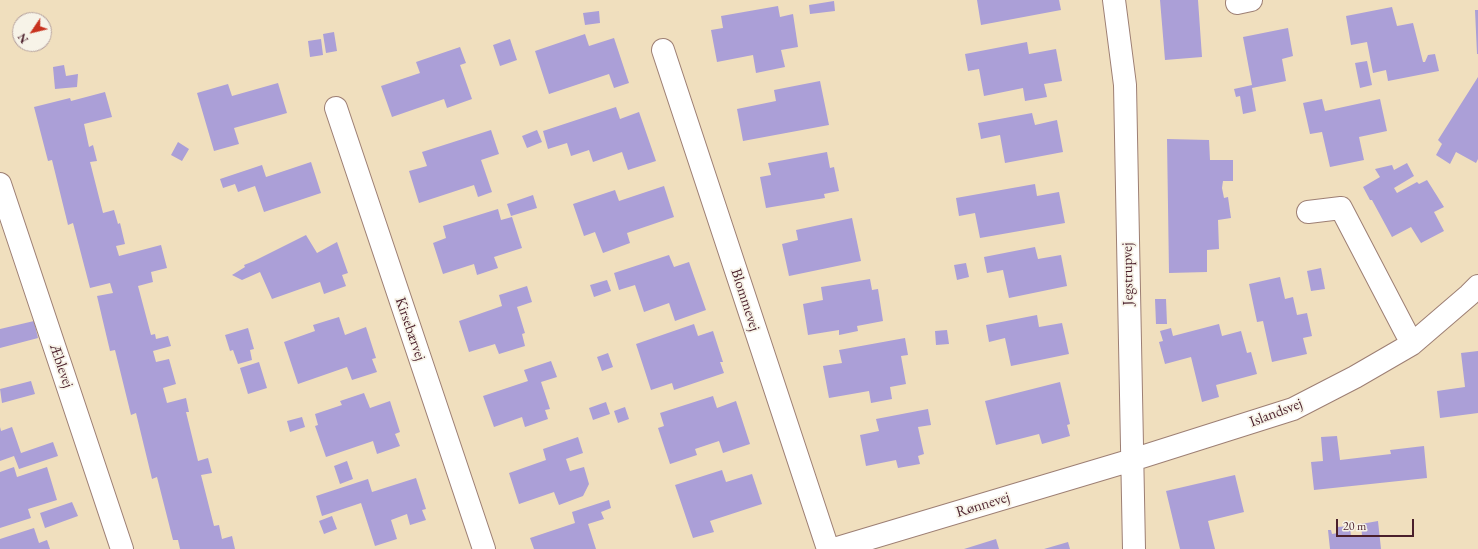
<!DOCTYPE html>
<html>
<head>
<meta charset="utf-8">
<style>
  body { margin:0 }
  #map { position:relative; width:1478px; height:549px; overflow:hidden; background:#f0dfbe; font-family:"EB Garamond",serif }
  canvas { display:block }
  .north { position:absolute; left:12px; top:12px; width:40px; height:40px; box-sizing:border-box; background:#f7f3e8; border:1px solid #b29e9c; border-radius:50%; rotate:235deg; font-size:11px; font-weight:700; line-height:16px; text-align:center; color:#4a1f2b }
  .north::after { content:''; display:block; margin:auto; width:14px; height:18px; background:#c8321e; clip-path:polygon(50% 0,100% 100%,50% 72%,0 100%) }
  .scale { position:absolute; left:1336px; top:519px; width:78px; height:18px; box-sizing:border-box; border:2px solid #4a1f2b; border-top:0; padding-left:5px; font-size:12px; line-height:14px; white-space:nowrap; color:#4a1f2b; -webkit-text-stroke:3px #f7f3e8; paint-order:stroke }
</style>
</head>
<body>
<div id="map">
<canvas width="1478" height="549"></canvas>
<div class="north">N</div>
<div class="scale">20 m</div>
</div>
<script>
const context = document.querySelector('canvas').getContext('2d');
context.lineJoin = 'round';
function fillPath(path, color) { context.fillStyle = color; context.fill(path, 'evenodd'); }
const poly = rows => new Path2D(rows.map(r => 'M' + r).join(''));
function trace(path, color, width, dash) { context.strokeStyle = color; context.lineWidth = width; context.lineCap = dash ? 'butt' : 'round'; context.setLineDash(dash || []); context.stroke(path); }
function write(font, color, halo, rows, align = 'center') {
  context.font = font + ' "EB Garamond",serif'; context.lineWidth = 3.5; context.setLineDash([]); context.textBaseline = 'middle'; context.strokeStyle = halo; context.fillStyle = color; for (const [text, x, y, turn = 0] of rows) {
    context.save(); context.translate(x, y); context.rotate((+turn || 0) * Math.PI / 180); context.textAlign = isNaN(turn) ? turn : align; if (halo) context.strokeText(text, 0, 0); context.fillText(text, 0, 0); context.restore();
  }
}
const building = poly([
  [977,0,1059,0,1061,10,981,25],
  [1160,0,1198,0,1202,57,1165,60],
  [834,1,835,11,810,14,809,5],
  [778,6,780,17,793,14,798,47,781,50,785,67,756,73,753,55,717,62,711,30,723,28,721,16],
  [1392,7,1397,26,1413,23,1423,62,1425,62,1428,55,1435,54,1439,71,1388,81,1386,70,1373,73,1367,42,1351,45,1346,16],
  [1475,10,1478,10,1478,54,1477,54],
  [599,11,600,23,585,25,583,13],
  [1288,28,1293,56,1282,59,1286,81,1252,88,1256,111,1243,114,1240,96,1236,97,1234,89,1252,85,1243,37],
  [334,32,337,51,326,53,323,34],
  [585,34,589,46,614,38,629,83,614,88,609,74,549,94,535,51],
  [321,39,323,55,310,57,308,41],
  [510,39,517,60,500,66,493,45],
  [1027,42,1029,54,1056,49,1062,81,1044,84,1047,97,1025,101,1023,88,984,96,979,69,968,71,965,54],
  [460,47,466,63,460,65,472,99,447,108,444,99,392,117,381,86,420,73,416,62],
  [1367,61,1372,85,1360,88,1355,63],
  [64,65,66,76,78,74,77,87,55,89,53,67],
  [1478,77,1478,159,1476,163,1456,152,1450,164,1436,155,1442,144,1438,140],
  [820,81,829,125,743,141,737,109,776,101,774,90],
  [278,83,287,113,234,128,239,144,214,151,197,93,228,84,232,96],
  [105,92,112,117,84,124,89,147,93,145,97,161,90,162,103,213,114,210,118,224,120,223,125,244,116,246,119,256,161,245,167,268,151,272,153,282,138,286,151,335,155,334,156,339,168,336,171,346,153,351,156,362,169,359,176,384,163,388,167,403,186,398,189,412,186,412,198,461,208,458,212,473,201,475,214,526,219,525,222,539,232,536,235,549,180,549,178,540,173,540,157,477,152,479,136,413,131,415,115,350,110,351,97,296,113,293,110,283,90,288,73,223,68,225,52,160,48,161,34,107,70,98,71,101],
  [1322,99,1325,111,1380,99,1387,131,1359,137,1364,160,1330,167,1322,132,1310,134,1303,103],
  [616,107,620,119,639,112,656,161,628,170,622,152,593,162,589,150,571,156,567,143,548,149,543,131],
  [1032,113,1035,125,1057,120,1063,152,1005,163,1000,135,981,139,978,123],
  [491,130,499,154,481,160,492,192,478,197,474,185,419,203,409,171,427,166,422,152],
  [537,130,542,142,527,148,522,136],
  [1167,139,1209,140,1210,160,1233,160,1233,181,1223,181,1222,188,1224,198,1228,197,1231,218,1218,220,1219,249,1207,250,1207,272,1169,273],
  [178,142,189,149,182,161,171,155],
  [827,152,830,168,834,167,839,191,824,194,825,198,766,208,760,177,771,175,768,163],
  [311,162,321,193,264,212,255,186,238,192,235,184,223,188,220,179,262,165,266,177],
  [1407,163,1414,176,1394,188,1397,193,1417,182,1419,184,1427,180,1444,207,1434,212,1444,231,1421,243,1411,227,1392,237,1372,200,1370,200,1363,187,1380,177,1375,169,1392,165,1394,170],
  [1035,184,1037,196,1059,192,1065,223,980,238,975,213,959,216,956,198],
  [664,186,674,217,627,233,630,243,603,253,595,232,584,236,573,204,615,190,619,201],
  [533,195,537,208,511,216,507,204],
  [498,209,501,220,512,217,522,248,494,257,498,268,477,275,474,264,443,274,433,243,446,238,443,226],
  [852,218,861,261,789,276,782,244,798,240,796,230],
  [306,235,317,253,337,242,348,273,342,275,346,286,324,294,320,282,272,299,260,272,242,280,232,275,245,267,244,265,254,261],
  [1035,247,1038,259,1061,255,1067,286,1009,298,1003,270,987,273,984,257],
  [669,255,674,267,689,262,706,310,675,321,669,303,644,312,635,285,619,290,614,273],
  [966,263,969,277,957,280,954,265],
  [1321,268,1325,289,1311,291,1307,271],
  [1280,277,1285,299,1293,297,1297,315,1307,313,1312,336,1303,338,1307,354,1272,362,1263,321,1257,322,1249,284],
  [870,279,872,290,878,289,883,321,857,326,858,331,839,335,839,330,808,335,803,304,823,300,821,287],
  [607,280,611,291,594,297,590,285],
  [527,286,532,302,517,307,525,333,522,334,525,346,499,354,495,344,469,352,459,321,502,306,499,295],
  [1155,299,1166,299,1167,324,1156,324],
  [1037,315,1039,327,1062,323,1069,354,1011,366,1005,338,989,342,986,325],
  [339,317,345,335,366,327,376,358,372,359,377,372,352,380,347,367,298,384,284,342,315,331,313,325],
  [34,321,38,338,0,348,0,329],
  [694,324,698,336,713,331,723,362,720,362,724,373,674,390,672,383,651,390,636,344],
  [1219,324,1222,336,1241,331,1247,353,1251,352,1257,374,1216,385,1219,397,1202,402,1191,357,1165,364,1159,342,1163,341,1160,331,1171,328,1173,336],
  [248,328,254,349,250,350,252,360,238,364,233,350,230,351,225,335],
  [947,330,949,344,936,345,935,331],
  [905,338,908,355,901,356,906,384,890,387,892,399,871,403,869,391,829,398,823,366,842,363,839,350],
  [1478,351,1478,413,1440,418,1437,391,1465,387,1461,353],
  [608,353,613,367,602,371,597,357],
  [551,361,557,377,541,382,550,409,545,410,548,419,525,427,522,417,494,427,483,396,528,381,524,370],
  [259,362,267,388,248,394,240,368],
  [31,381,35,394,2,403,0,389],
  [1060,382,1070,424,1067,425,1070,436,1042,444,1039,434,996,445,985,401],
  [364,393,370,408,390,401,400,432,395,434,400,446,377,454,373,441,326,457,315,426,318,425,315,414,342,405,340,401],
  [713,396,717,408,736,401,750,444,723,453,719,441,695,449,697,455,670,464,658,428,664,426,660,413],
  [606,402,610,414,593,420,589,408],
  [625,407,629,419,618,423,614,411],
  [928,409,931,425,918,427,924,454,918,456,920,464,898,468,896,460,866,466,860,435,879,431,876,419],
  [302,417,305,427,290,432,287,421],
  [0,427,1,431,12,427,21,453,53,442,58,456,19,469,14,456,0,461],
  [1337,436,1340,460,1391,454,1390,450,1424,446,1427,478,1314,490,1311,462,1323,461,1321,437],
  [578,437,583,453,566,459,570,471,584,467,589,484,583,496,559,505,554,492,519,504,509,473,546,460,543,449],
  [347,461,353,479,340,484,334,466],
  [14,467,17,477,47,467,57,500,28,509,31,518,0,528,0,472],
  [722,470,726,482,752,474,762,504,710,521,714,532,693,538,675,485],
  [1235,475,1244,512,1208,521,1215,549,1180,549,1166,491],
  [416,478,426,509,422,510,426,520,410,525,407,514,391,520,397,539,375,546,361,503,322,516,316,496,368,479,372,492],
  [609,500,611,508,601,512,604,519,588,524,596,549,534,549,530,538,575,523,572,512],
  [72,502,78,516,45,528,40,513],
  [332,516,337,529,324,534,319,521],
  [1378,521,1381,549,1330,549,1328,530,1331,530,1332,534,1338,533,1337,527,1350,526,1351,537,1362,535,1361,524],
  [34,528,39,543,47,540,50,549,0,549,0,539],
  [996,539,999,549,964,549],
  [1068,542,1070,549,1044,549]
]);
const minor = poly([
  [1114,0,1125,85,1134,549],
  [1237,3,1251,0],
  [663,50,828,549],
  [336,108,484,549],
  [0,184,122,549],
  [1308,212,1341,208,1412,344],
  [834,549,1132,460,1293,409,1355,377,1412,344,1469,295,1478,286]
]);
const streetNames = [
  ["Jegstrupvej",1128,274,-91],
  ["Blommevej",745,300,72],
  ["Kirsebærvej",410,329,71],
  ["Æblevej",61,366,71],
  ["Islandsvej",1276,413,-21],
  ["Rønnevej",983,505,-17]
];
fillPath(building, '#ab9fd7');
trace(minor, '#9d7f74', 24);
trace(minor, '#fff', 22);
write('15px', '#4a1f2b', '#f7f3e8', streetNames);
</script>
</body>
</html>
